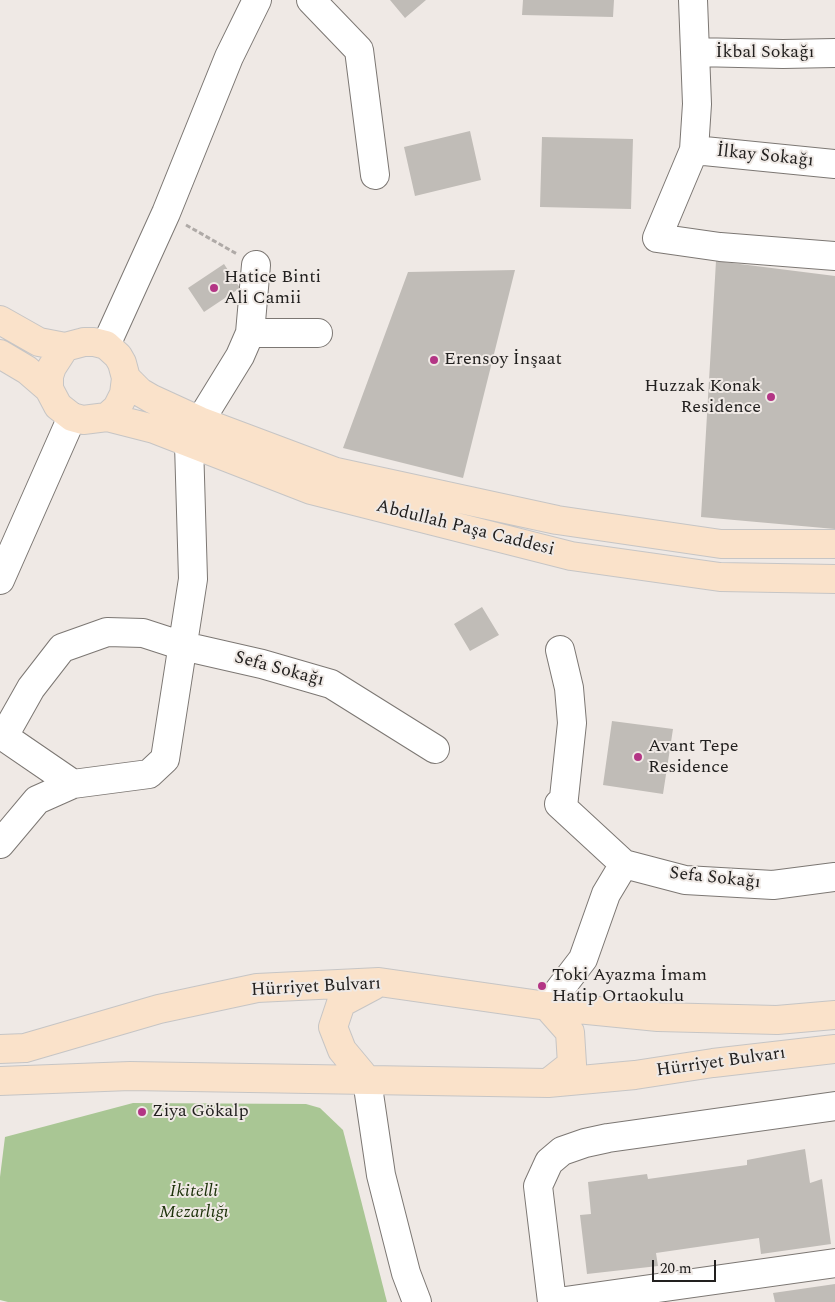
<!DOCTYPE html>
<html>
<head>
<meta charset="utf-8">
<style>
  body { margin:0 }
  #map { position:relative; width:835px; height:1302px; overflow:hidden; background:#efe9e5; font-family:Spectral,serif }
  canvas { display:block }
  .scale { position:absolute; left:652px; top:1260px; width:64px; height:22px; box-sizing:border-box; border:2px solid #22201f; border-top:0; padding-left:6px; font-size:15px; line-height:18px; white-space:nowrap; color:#22201f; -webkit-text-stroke:4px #efe9e5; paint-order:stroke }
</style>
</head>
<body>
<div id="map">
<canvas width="835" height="1302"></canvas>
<div class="scale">20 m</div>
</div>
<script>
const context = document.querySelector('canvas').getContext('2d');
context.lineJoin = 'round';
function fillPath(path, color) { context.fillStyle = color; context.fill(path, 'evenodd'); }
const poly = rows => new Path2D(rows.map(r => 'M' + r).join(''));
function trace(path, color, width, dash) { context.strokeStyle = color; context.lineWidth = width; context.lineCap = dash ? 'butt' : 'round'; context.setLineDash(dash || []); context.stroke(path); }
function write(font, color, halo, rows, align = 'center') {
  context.font = font + ' Spectral,serif'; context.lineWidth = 4; context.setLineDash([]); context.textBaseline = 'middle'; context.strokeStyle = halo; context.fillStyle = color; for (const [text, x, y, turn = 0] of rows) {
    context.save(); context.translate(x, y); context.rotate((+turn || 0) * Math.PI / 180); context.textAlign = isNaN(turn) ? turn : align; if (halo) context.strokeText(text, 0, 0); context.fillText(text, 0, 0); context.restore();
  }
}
const green = poly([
  [133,1103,306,1104,320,1108,343,1130,387,1302,8,1302,0,1300,0,1177,5,1137]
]);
const building = poly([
  [390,0,426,0,405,18],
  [523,0,614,0,613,17,522,15],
  [470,131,481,180,415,196,404,147],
  [542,137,633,139,631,209,540,207],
  [716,261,835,276,835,529,701,517],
  [224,264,240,288,204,312,188,288],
  [515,270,463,478,343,448,408,272],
  [482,607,499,635,470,651,454,624],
  [612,721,673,729,663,794,603,785],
  [805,1149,810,1183,822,1179,831,1244,761,1254,759,1238,656,1253,658,1266,587,1274,580,1215,591,1214,588,1182,647,1174,648,1179,747,1165,747,1160],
  [835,1284,835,1302,775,1302,773,1293]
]);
const path = poly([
  [186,225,237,254]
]);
const minor = poly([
  [311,0,359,50,375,175],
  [693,0,697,104,694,150,657,238,720,247,835,256],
  [695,52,783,54,835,53],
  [694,150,835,164],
  [250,333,318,333],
  [106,345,166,213,229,57,257,0],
  [200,421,240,356,250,333,256,265],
  [0,580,72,417],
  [560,650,569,688,572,723,563,807],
  [0,734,73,784],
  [4,736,31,688,62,648,107,632,143,633,183,646,262,664,331,684,435,749],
  [559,804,624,864,685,880,773,885,835,877],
  [0,844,37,800,73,784,149,774,165,759,193,579,189,444],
  [547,1006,583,959,606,894,624,864],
  [367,1080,381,1175,406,1273,417,1302],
  [552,1302,538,1186,549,1162,562,1151,585,1143,608,1138,835,1106],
  [558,1302,835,1263]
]);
const major = poly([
  [0,320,39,342,65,347],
  [84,342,94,342,106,345,118,356,122,363,126,378,124,394,117,408,107,417,83,420,72,417,58,406,49,389,49,376,52,367,65,347,84,342],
  [0,354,27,370,49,389],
  [126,378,140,392,152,399,200,421,336,472,557,520,721,544,835,544],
  [107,417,154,429,311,490,571,556,720,577,835,579],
  [547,1006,570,1032,572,1064,548,1083],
  [0,1049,25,1048,159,1009,257,988,379,982,547,1006,658,1017,777,1020,835,1015],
  [367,1080,342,1050,333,1027,341,1003,373,986],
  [0,1081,130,1076,548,1083,635,1075,713,1063,835,1049]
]);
const markers = [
  [214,288,5,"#b33585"],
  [434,360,5,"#b33585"],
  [771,397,5,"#b33585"],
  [638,757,5,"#b33585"],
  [542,986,5,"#b33585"],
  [142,1112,5,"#b33585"]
];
const streetNames = [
  ["İkbal Sokağı",765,53],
  ["İlkay Sokağı",765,157,6],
  ["Abdullah Paşa Caddesi",465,529,14],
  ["Sefa Sokağı",279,670,15],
  ["Sefa Sokağı",715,879,6],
  ["Hürriyet Bulvarı",316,988,-3],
  ["Hürriyet Bulvarı",721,1063,-8]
];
const poiNames = [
  ["Hatice Binti",224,278],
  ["Ali Camii",224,299],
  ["Erensoy İnşaat",444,360],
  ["Huzzak Konak",761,387,"right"],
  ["Residence",761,408,"right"],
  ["Avant Tepe",648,747],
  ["Residence",648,768],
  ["Toki Ayazma İmam",552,976],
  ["Hatip Ortaokulu",552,997],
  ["Ziya Gökalp",152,1112]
];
const parkNames = [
  ["İkitelli",194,1192],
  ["Mezarlığı",194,1213]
];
fillPath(green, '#a9c694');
fillPath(building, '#c0bcb7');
trace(minor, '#7c7773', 30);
trace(major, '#c6c5c5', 30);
trace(path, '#afaaa7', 3, [5, 2.5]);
trace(minor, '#fff', 28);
trace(major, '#fae2ca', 28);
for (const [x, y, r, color] of markers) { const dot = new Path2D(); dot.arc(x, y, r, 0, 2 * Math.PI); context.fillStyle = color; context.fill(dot); trace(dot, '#efe9e5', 2); }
write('18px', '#22201f', '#efe9e5', streetNames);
write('18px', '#22201f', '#efe9e5', poiNames, 'left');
write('italic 18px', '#1d320a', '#efe9e5', parkNames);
</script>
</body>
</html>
